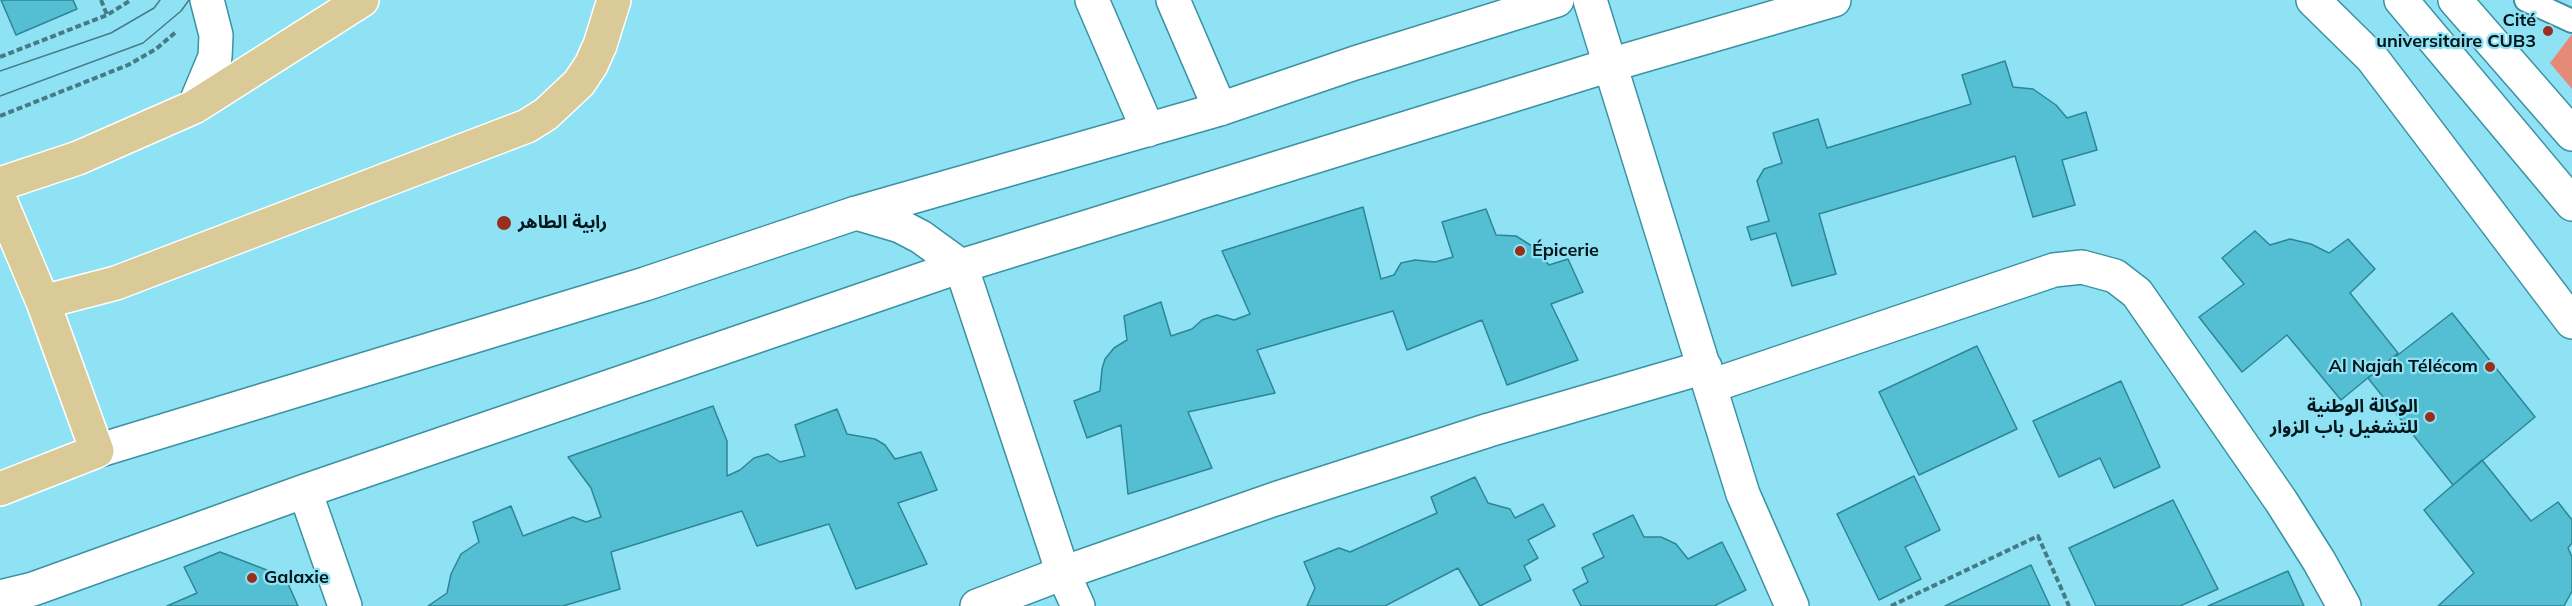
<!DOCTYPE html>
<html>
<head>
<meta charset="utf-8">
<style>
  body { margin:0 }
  canvas { display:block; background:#8ee2f4 }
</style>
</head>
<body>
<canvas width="2572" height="606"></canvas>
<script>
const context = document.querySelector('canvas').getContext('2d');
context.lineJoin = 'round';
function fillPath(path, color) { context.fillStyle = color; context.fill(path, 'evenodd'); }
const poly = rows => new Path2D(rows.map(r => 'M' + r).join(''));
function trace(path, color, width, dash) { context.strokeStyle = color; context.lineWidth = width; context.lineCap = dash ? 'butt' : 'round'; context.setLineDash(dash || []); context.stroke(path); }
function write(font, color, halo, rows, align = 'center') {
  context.font = font + ' Mulish,"Noto Sans Arabic",sans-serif'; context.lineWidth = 4.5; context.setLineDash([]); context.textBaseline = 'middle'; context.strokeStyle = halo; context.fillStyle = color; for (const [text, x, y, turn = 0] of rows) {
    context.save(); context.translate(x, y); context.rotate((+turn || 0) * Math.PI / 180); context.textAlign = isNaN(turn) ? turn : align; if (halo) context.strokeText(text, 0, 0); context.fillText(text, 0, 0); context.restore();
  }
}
const green = poly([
  [2572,34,2572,89,2550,63]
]);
const building = poly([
  [1,0,73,0,77,9,16,35,1,0],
  [2005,61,2013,87,2033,89,2056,105,2067,118,2086,112,2097,150,2062,160,2075,205,2033,217,2015,156,1819,214,1836,274,1792,286,1776,233,1751,240,1747,227,1769,221,1757,181,1764,169,1782,163,1773,133,1818,119,1827,148,1971,104,1962,75,2005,61],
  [1363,207,1381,279,1394,275,1401,263,1415,260,1435,262,1453,257,1442,222,1486,209,1496,235,1516,236,1535,248,1549,265,1568,259,1583,292,1551,304,1578,360,1507,385,1482,320,1407,350,1393,311,1257,350,1275,393,1188,412,1212,468,1128,494,1121,425,1087,438,1074,401,1100,391,1102,369,1105,359,1114,348,1127,340,1124,316,1161,302,1171,336,1192,329,1202,320,1217,315,1234,320,1250,314,1222,251,1363,207],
  [2255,231,2270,245,2290,239,2311,244,2329,253,2348,239,2375,269,2350,293,2398,353,2341,400,2287,335,2242,372,2199,317,2244,284,2222,258,2255,231],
  [2452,313,2535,417,2453,485,2368,378,2452,313],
  [1977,346,2017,429,1919,475,1879,392,1977,346],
  [2121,381,2160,467,2114,488,2100,458,2059,477,2033,421,2121,381],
  [713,406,727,441,727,476,740,470,754,458,768,454,780,462,805,456,795,425,837,409,847,434,875,439,885,445,895,459,921,452,937,490,898,503,927,564,856,589,829,524,757,546,742,511,611,552,620,589,563,606,428,606,447,593,451,574,461,554,479,542,473,522,511,506,523,536,573,517,586,522,601,517,591,488,568,457,713,406],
  [2482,460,2531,521,2558,502,2572,520,2572,543,2568,548,2572,557,2572,591,2564,606,2438,606,2474,573,2424,510,2482,460],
  [1914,476,1940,530,1905,547,1921,579,1879,600,1837,514,1914,476],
  [1475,477,1488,503,1510,509,1515,518,1543,504,1555,526,1528,540,1538,558,1524,566,1531,580,1480,606,1458,568,1385,606,1307,606,1315,588,1304,562,1339,548,1350,552,1437,513,1431,497,1475,477],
  [2173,500,2218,589,2180,606,2096,606,2069,548,2173,500],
  [1633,515,1644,537,1661,537,1676,544,1688,559,1722,542,1746,590,1714,606,1581,606,1573,590,1588,582,1582,568,1604,557,1593,534,1633,515],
  [220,552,285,577,298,606,167,606,197,593,184,567,220,552],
  [2031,565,2050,606,1945,606,2031,565],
  [2288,571,2304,606,2208,606,2288,571]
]);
const path = poly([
  [101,0,107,15,131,0],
  [0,57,107,15],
  [0,116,128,65,156,49,177,31],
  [1891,606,2038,536,2069,606]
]);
const lane = poly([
  [2526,0,2572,21]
]);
const street = poly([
  [1092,0,1148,130],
  [1173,0,1220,109],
  [1590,0,1743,494,1792,606],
  [2313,0,2372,58,2572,322],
  [194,107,215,57,216,35,207,0],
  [856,213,900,226,921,237,961,266],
  [1711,386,2054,270,2082,267,2115,276,2137,293,2281,501,2319,561,2344,606],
  [97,451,645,284,856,213,1220,109,1355,63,1557,0],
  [305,491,345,606],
  [0,597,33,589,305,491,961,266],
  [977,606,1063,573,1275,499,1489,430,1705,367],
  [1078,606,1063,573,961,266,1610,65,1834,0]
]);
const secondary = poly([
  [2401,0,2572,204],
  [2455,0,2572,134]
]);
const primary = poly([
  [0,184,78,158,194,107,362,0],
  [0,200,43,302,97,451,0,489],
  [43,302,116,283,527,126,546,114,579,83,591,65,600,45,614,0]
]);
const tram = poly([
  [0,71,111,33,154,8,160,0],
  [0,96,143,43,181,11,189,0]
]);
const markers = [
  [2548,31,6,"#982e1d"],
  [504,223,8,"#982e1d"],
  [1520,251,6,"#982e1d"],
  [2490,367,6,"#982e1d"],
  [2430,417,6,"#982e1d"],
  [252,578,6,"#982e1d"]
];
const poiNames = [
  ["Cité",2536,21],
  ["universitaire CUB3",2536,42],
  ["رابية الطاهر",518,223,"left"],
  ["Épicerie",1532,251,"left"],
  ["Al Najah Télécom",2478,367],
  ["الوكالة الوطنية",2418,407],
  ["للتشغيل باب الزوار",2418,428],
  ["Galaxie",264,578,"left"]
];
fillPath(green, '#e68a78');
fillPath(building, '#54bfd3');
trace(building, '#2d8696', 1.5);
trace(lane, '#3b92a2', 26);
trace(street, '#3b92a2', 36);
trace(secondary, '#3b92a2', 36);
trace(primary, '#fff', 36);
trace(path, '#467b86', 4, [6, 3]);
trace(lane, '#fff', 22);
trace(street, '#fff', 33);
trace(secondary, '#fff', 33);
trace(primary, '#d9ca98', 33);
trace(tram, '#477c87', 1.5);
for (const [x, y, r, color] of markers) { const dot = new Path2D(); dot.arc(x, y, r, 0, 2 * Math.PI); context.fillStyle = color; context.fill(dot); trace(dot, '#8ee2f4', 2); }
write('bold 18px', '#00161b', '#8ee2f4', poiNames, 'right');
</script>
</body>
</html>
